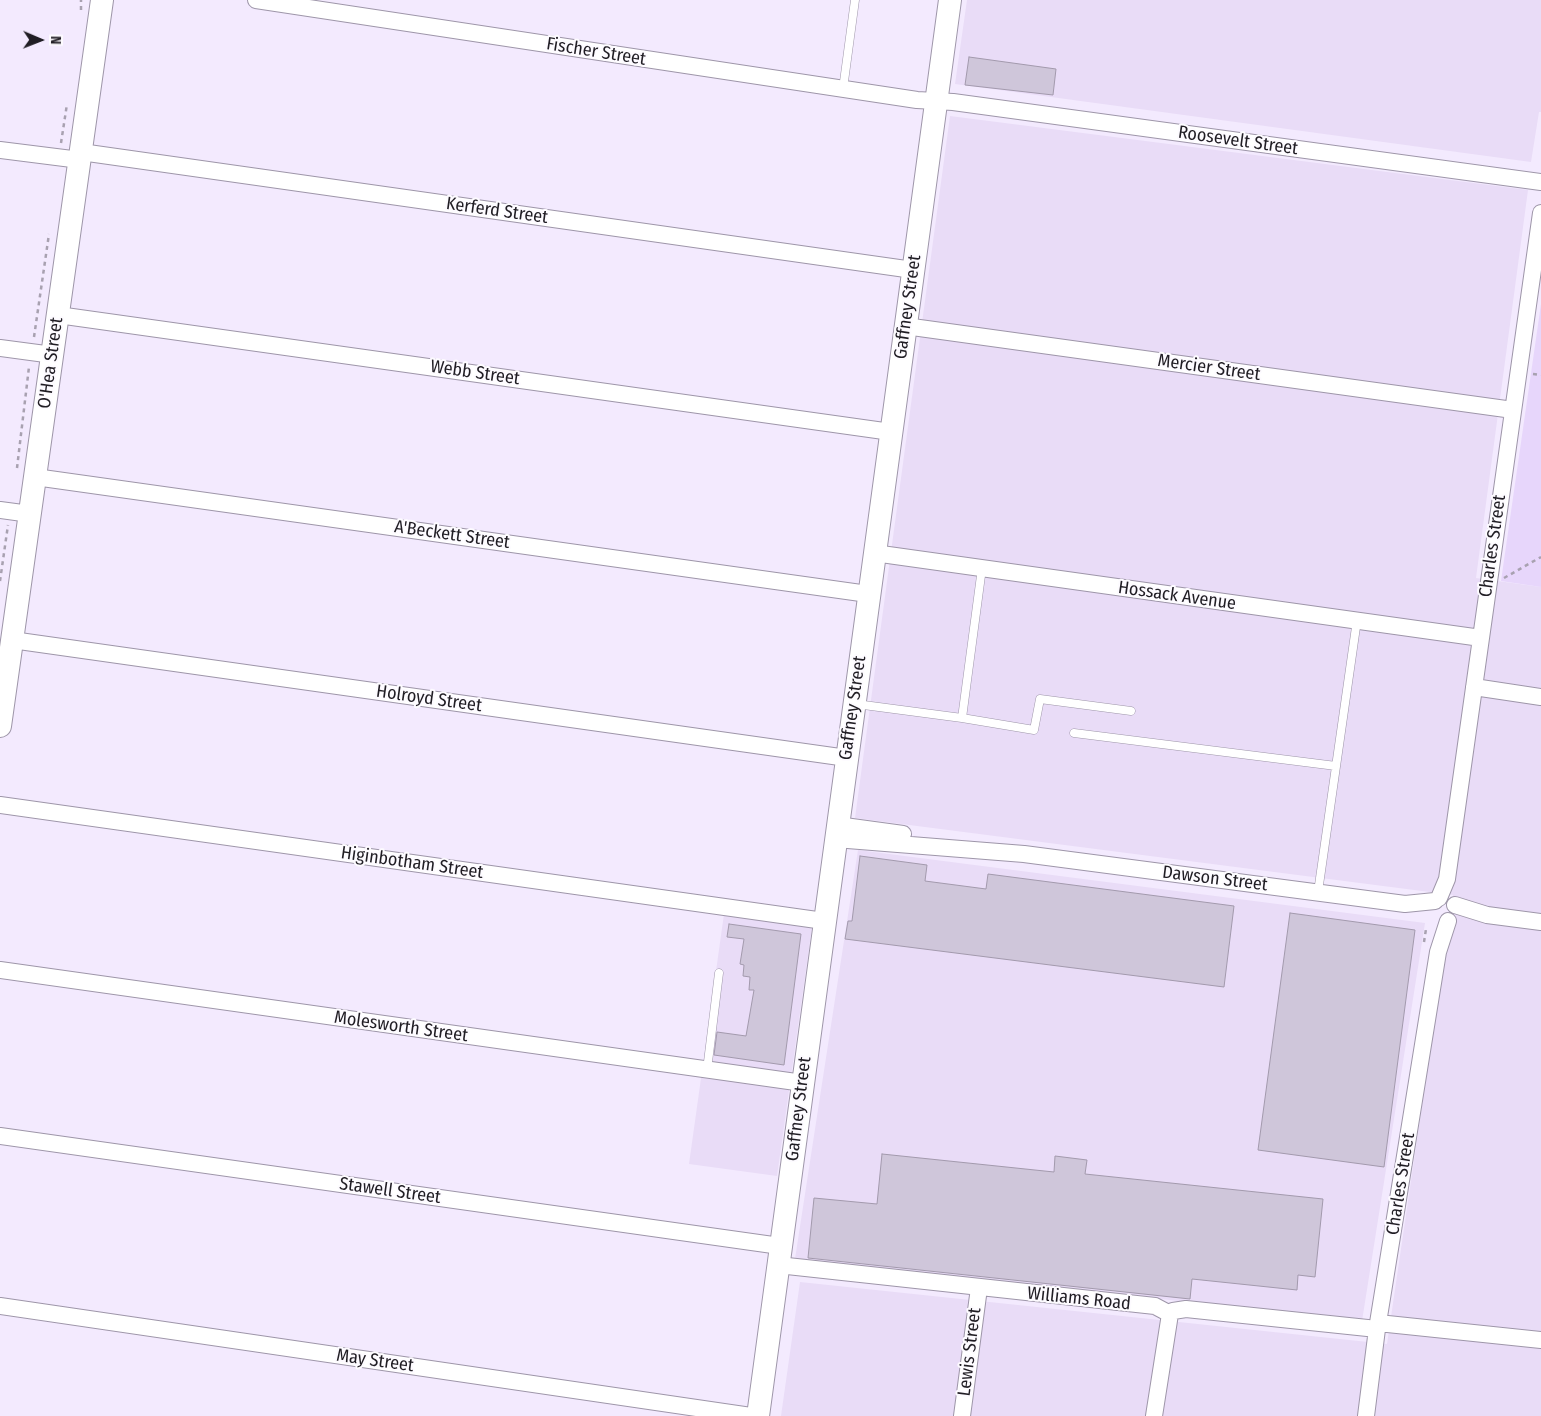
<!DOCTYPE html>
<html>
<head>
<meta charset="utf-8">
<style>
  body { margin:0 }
  #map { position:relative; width:1541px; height:1416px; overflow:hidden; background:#f3eafe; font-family:"Fira Sans Condensed",sans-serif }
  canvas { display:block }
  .north { position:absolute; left:15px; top:15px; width:50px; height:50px; -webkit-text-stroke:4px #fdfbff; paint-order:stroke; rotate:91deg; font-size:14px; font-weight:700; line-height:20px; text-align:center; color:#201d24 }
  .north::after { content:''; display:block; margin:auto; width:18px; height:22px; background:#201d24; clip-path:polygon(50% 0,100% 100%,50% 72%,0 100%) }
</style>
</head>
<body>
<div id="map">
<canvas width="1541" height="1416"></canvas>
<div class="north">N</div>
</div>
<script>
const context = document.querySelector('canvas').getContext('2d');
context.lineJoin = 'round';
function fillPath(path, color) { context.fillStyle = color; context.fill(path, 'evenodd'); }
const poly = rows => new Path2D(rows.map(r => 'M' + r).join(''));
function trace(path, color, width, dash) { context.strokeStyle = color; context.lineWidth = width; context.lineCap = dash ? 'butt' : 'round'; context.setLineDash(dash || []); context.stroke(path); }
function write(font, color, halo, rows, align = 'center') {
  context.font = font + ' "Fira Sans Condensed",sans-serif'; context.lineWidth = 4; context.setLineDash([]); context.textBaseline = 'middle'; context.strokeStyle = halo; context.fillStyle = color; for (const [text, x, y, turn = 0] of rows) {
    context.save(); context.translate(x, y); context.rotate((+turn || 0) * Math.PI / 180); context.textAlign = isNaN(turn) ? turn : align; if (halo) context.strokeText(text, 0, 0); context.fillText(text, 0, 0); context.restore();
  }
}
const built = poly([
  [967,0,1541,0,1541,112,1539,112,1531,162,955,84],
  [950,116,1528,190,1476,578,1541,587,1541,1416,781,1416,800,1282,1387,1344,1453,895,855,818],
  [858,850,1425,923,1362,1321,795,1259],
  [724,914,812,927,777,1176,689,1164]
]);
const green = poly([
  [1541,304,1541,587,1501,581]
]);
const building = poly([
  [969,57,1056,69,1053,95,965,85,969,57],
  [860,856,927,865,925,881,986,889,988,874,1234,906,1224,987,845,939,848,921,852,921,860,856],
  [1290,913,1415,930,1384,1167,1258,1150,1290,913],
  [729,924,801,934,784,1065,714,1055,717,1032,746,1036,754,990,749,990,750,977,743,976,744,965,740,964,744,939,727,937,729,924],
  [882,1154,1054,1172,1055,1156,1087,1160,1085,1174,1323,1199,1315,1277,1298,1275,1297,1290,1192,1279,1190,1299,808,1258,814,1198,877,1204,882,1154]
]);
const path = poly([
  [81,10,81,0],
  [61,143,67,104],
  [34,337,49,234],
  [1533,374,1541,375],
  [17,468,29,367],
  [1504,578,1541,557],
  [0,581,8,525],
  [1424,942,1426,929]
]);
const lane = poly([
  [843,89,855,0],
  [856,704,962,718,982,568],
  [962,718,1034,730,1040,699,1131,711],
  [1074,733,1336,766],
  [1318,892,1357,620],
  [707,1070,719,973]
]);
const street = poly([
  [256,0,917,100,953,102,1541,182],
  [0,150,80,160],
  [81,152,913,270],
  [58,315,891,432],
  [905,326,1513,410],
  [0,348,53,355],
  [35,477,868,594],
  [0,510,30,514],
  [874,553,1481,638],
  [12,640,847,758],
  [1474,687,1541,697],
  [0,805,824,921],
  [837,825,903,834],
  [835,839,1024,854,1405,904,1435,901],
  [1439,898,1447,879,1541,213],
  [1455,905,1487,915,1541,922],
  [0,970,803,1083],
  [0,1136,780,1246],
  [778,1265,1155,1306,1170,1314],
  [0,1306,751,1416],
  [1170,1314,1173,1311,1186,1309,1377,1329],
  [1378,1323,1541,1340],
  [962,1416,979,1288],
  [1154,1416,1170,1314],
  [1366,1416,1377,1329,1438,952,1448,921]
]);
const secondary = poly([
  [0,726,102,0],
  [758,1416,950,0]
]);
const streetNames = [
  ["Fischer Street",596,52,9],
  ["Roosevelt Street",1238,141,8],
  ["Kerferd Street",497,211,8],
  ["Gaffney Street",908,307,-82],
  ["O'Hea Street",51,363,-82],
  ["Mercier Street",1209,368,8],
  ["Webb Street",475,373,8],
  ["A'Beckett Street",452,535,8],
  ["Charles Street",1493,546,-82],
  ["Hossack Avenue",1177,596,8],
  ["Holroyd Street",429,699,8],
  ["Gaffney Street",853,708,-82],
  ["Higinbotham Street",412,863,8],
  ["Dawson Street",1215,879,7],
  ["Molesworth Street",401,1027,8],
  ["Gaffney Street",799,1109,-83],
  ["Charles Street",1401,1184,-81],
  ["Stawell Street",390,1191,8],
  ["Williams Road",1079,1299,6],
  ["Lewis Street",970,1352,-83],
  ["May Street",375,1361,8]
];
fillPath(built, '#e9dcf7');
fillPath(green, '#e7d6fb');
fillPath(building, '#cfc6da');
trace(building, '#a39aad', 1);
trace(lane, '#9e96a9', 9);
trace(street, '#9e96a9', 18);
trace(secondary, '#9e96a9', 24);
trace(path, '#a8a1b0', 2.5, [4, 4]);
trace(lane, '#fff', 8);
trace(street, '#fff', 16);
trace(secondary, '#fff', 22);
write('18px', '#201d24', '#fdfbff', streetNames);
</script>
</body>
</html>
